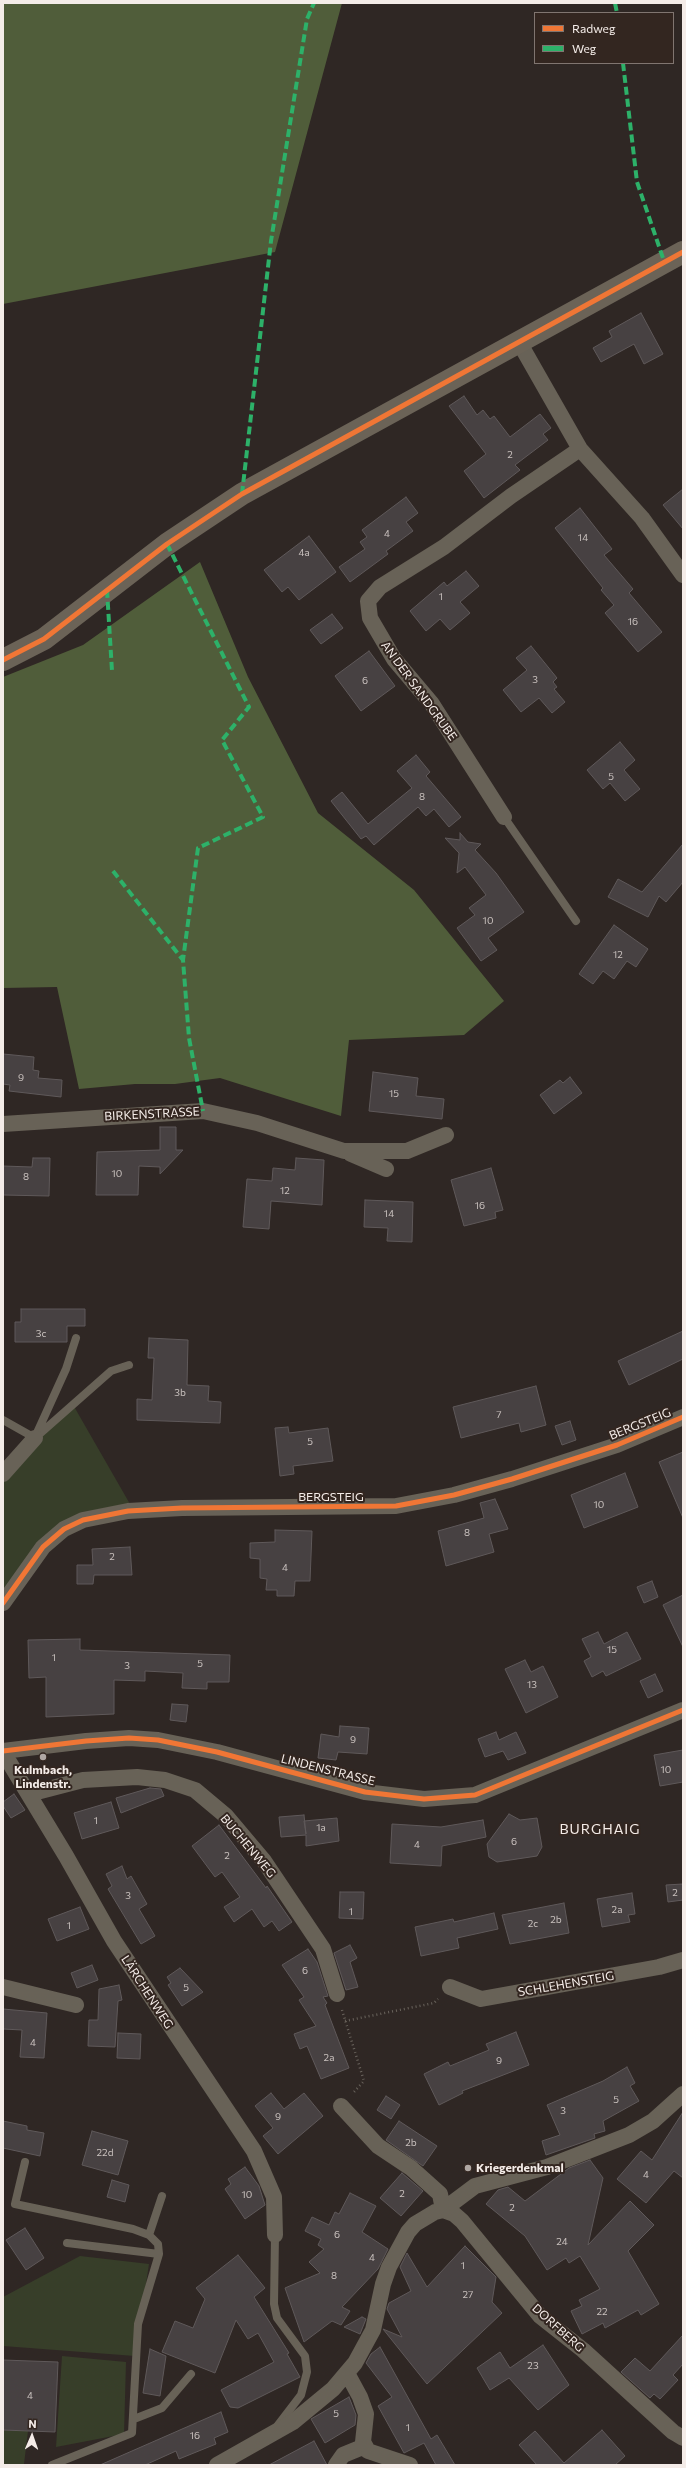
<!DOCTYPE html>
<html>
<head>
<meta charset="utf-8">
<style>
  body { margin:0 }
  #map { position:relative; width:686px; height:2468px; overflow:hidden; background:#2f2724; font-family:Commissioner,sans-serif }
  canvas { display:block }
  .frame { position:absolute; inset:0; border:4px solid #f4ece8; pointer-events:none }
  .legend { position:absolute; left:534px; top:12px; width:140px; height:52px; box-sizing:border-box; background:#332620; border:1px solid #807570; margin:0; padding:5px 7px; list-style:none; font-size:12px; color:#f4ece8 }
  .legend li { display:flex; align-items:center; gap:8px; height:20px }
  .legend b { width:20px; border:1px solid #807570 }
  .north { position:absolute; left:12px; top:2416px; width:40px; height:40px; -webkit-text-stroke:3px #332620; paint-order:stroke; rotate:2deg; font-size:11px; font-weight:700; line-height:16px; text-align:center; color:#f4ece8 }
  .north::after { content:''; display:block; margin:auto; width:14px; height:18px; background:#f4ece8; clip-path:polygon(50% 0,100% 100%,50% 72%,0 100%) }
</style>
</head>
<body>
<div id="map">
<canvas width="686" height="2468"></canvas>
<div class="frame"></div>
<ul class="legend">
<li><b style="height:5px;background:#f07635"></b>Radweg</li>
<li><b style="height:5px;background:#2db169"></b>Weg</li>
</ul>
<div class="north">N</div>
</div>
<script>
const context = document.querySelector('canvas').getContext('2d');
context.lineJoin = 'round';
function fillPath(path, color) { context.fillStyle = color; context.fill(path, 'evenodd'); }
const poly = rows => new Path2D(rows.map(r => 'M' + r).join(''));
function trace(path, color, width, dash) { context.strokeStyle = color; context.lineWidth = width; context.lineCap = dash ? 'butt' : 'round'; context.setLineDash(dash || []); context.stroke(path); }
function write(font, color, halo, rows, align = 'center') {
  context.font = font + ' Commissioner,sans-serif'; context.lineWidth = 4; context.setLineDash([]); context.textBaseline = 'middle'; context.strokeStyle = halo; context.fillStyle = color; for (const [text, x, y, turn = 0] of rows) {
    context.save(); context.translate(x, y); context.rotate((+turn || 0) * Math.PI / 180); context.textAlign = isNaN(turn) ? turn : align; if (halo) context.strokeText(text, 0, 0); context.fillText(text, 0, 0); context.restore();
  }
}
const green = poly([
  [72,1403,134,1511,64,1529,3,1603,3,1479],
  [80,2256,149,2264,135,2356,3,2346,3,2297],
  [62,2356,126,2362,124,2434,56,2447],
  [3,2430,28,2431,24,2464,3,2465]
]);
const forest = poly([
  [3,3,342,3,275,252,3,304],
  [200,562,248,677,318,813,414,890,504,1001,464,1035,349,1040,341,1116,220,1078,175,1084,135,1084,79,1089,57,987,3,988,3,677,83,645]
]);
const building = poly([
  [641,313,663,354,644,364,634,344,601,362,593,348,612,337,609,331,641,313],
  [464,396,477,415,483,410,490,419,494,416,510,437,540,414,551,428,543,434,548,440,515,465,520,470,484,498,464,471,486,454,449,406,464,396],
  [683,489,683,529,663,505,683,489],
  [406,497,418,513,406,522,413,531,386,551,388,554,350,582,339,567,365,549,360,542,367,537,362,530,406,497],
  [580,508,612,549,604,555,633,589,629,593,662,632,638,652,605,613,614,605,601,590,603,588,555,528,580,508],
  [309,536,336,572,299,600,288,587,282,592,264,570,309,536],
  [466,571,479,586,460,602,470,613,450,630,440,619,426,631,410,611,444,582,447,586,466,571],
  [332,614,343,628,321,644,310,630,332,614],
  [531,646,557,678,553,682,557,687,554,689,565,702,552,713,539,698,521,712,503,690,527,670,516,658,531,646],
  [369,651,395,686,361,711,335,676,369,651],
  [620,742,635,760,624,770,640,789,625,801,610,783,603,789,587,770,620,742],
  [416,755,430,772,426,776,461,817,449,827,434,809,426,816,418,807,374,845,366,836,361,839,331,801,342,792,368,824,412,788,397,771,416,755],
  [460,833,468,842,481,844,475,850,496,873,524,912,488,938,497,950,481,961,457,928,475,915,469,908,486,895,465,867,457,873,459,853,445,838,460,840,460,833],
  [683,844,683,882,666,902,659,896,648,917,608,897,618,879,642,892,683,844],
  [614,925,648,949,636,967,627,961,614,979,603,971,593,984,579,974,614,925],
  [3,1054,34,1057,33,1070,39,1071,38,1078,62,1080,61,1097,9,1091,10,1085,3,1084,3,1054],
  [373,1072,418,1078,416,1096,444,1099,442,1119,369,1111,373,1072],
  [570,1077,582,1093,554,1114,540,1095,560,1080,563,1083,570,1077],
  [160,1127,176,1127,176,1150,183,1150,160,1174,160,1167,139,1166,138,1195,96,1195,97,1152,160,1150,160,1127],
  [33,1158,50,1158,49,1196,3,1195,3,1166,32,1167,33,1158],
  [296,1158,324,1160,322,1205,271,1201,269,1229,243,1227,247,1179,272,1181,273,1168,295,1170,296,1158],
  [491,1168,503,1210,495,1212,496,1218,464,1226,451,1180,491,1168],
  [365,1200,413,1202,412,1242,387,1241,388,1228,364,1227,365,1200],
  [21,1309,85,1309,85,1326,67,1326,67,1342,15,1342,15,1322,21,1322,21,1309],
  [683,1331,683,1359,629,1385,618,1361,683,1331],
  [149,1338,188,1340,187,1385,209,1386,208,1401,221,1402,220,1423,137,1420,137,1399,152,1400,154,1358,148,1358,149,1338],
  [536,1386,546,1425,521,1432,519,1423,461,1438,453,1407,536,1386],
  [570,1421,576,1440,562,1445,555,1426,570,1421],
  [288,1427,289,1433,328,1428,333,1461,293,1466,294,1474,280,1476,275,1428,288,1427],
  [683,1452,683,1518,659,1462,683,1452],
  [625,1473,638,1507,584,1528,571,1495,625,1473],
  [495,1499,508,1529,489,1534,494,1552,446,1566,438,1531,484,1518,480,1503,495,1499],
  [275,1530,312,1531,310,1581,295,1581,294,1596,277,1596,277,1590,266,1590,267,1579,260,1578,260,1559,250,1558,250,1543,275,1542,275,1530],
  [130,1547,132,1575,94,1575,93,1584,77,1584,77,1565,93,1565,92,1549,130,1547],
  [652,1581,658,1597,644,1603,637,1587,652,1581],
  [683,1595,683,1647,663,1605,683,1595],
  [598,1632,604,1644,627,1632,641,1659,606,1676,603,1671,592,1677,584,1661,591,1657,582,1639,598,1632],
  [80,1639,80,1650,230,1655,229,1682,207,1682,207,1689,182,1688,183,1673,145,1671,145,1681,114,1680,114,1714,46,1717,46,1677,29,1678,28,1640,80,1639],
  [525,1660,531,1672,543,1666,558,1697,526,1713,505,1669,525,1660],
  [655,1674,663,1691,648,1698,640,1681,655,1674],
  [172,1704,188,1705,186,1722,170,1720,172,1704],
  [340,1726,369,1728,367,1754,338,1752,336,1760,318,1758,321,1734,339,1737,340,1726],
  [496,1732,499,1740,516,1732,526,1753,508,1760,503,1751,485,1757,478,1739,496,1732],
  [683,1750,683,1782,660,1786,654,1755,683,1750],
  [150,1788,161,1789,164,1796,121,1813,116,1798,150,1788],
  [14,1794,25,1810,11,1818,3,1806,3,1802,14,1794],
  [111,1802,119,1828,82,1839,74,1813,111,1802],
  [509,1814,520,1820,537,1818,542,1847,537,1856,497,1862,489,1857,487,1844,509,1814],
  [304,1815,306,1834,304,1821,337,1818,339,1841,306,1846,306,1835,281,1837,279,1817,304,1815],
  [483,1820,486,1837,442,1846,441,1866,390,1863,392,1824,441,1827,483,1820],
  [219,1825,266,1888,267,1886,292,1922,279,1931,272,1921,264,1927,252,1909,234,1922,224,1907,240,1897,222,1872,215,1877,192,1846,219,1825],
  [122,1866,127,1879,131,1876,147,1904,139,1909,155,1936,141,1944,108,1889,112,1886,106,1874,122,1866],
  [683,1884,683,1900,668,1902,666,1885,683,1884],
  [340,1892,364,1892,363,1919,339,1918,340,1892],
  [632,1893,635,1914,628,1915,630,1922,602,1927,597,1899,632,1893],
  [564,1903,569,1933,510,1944,502,1915,564,1903],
  [80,1907,89,1929,57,1941,48,1919,80,1907],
  [494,1913,498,1929,457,1938,459,1948,421,1956,415,1927,453,1919,454,1922,494,1913],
  [350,1945,357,1958,350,1962,358,1987,346,1990,334,1953,350,1945],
  [308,1949,317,1962,328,1996,323,1997,327,2003,325,2005,349,2068,321,2079,307,2046,300,2049,294,2034,316,2026,299,2000,304,1997,282,1965,308,1949],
  [92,1965,98,1980,77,1988,71,1973,92,1965],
  [180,1968,203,1992,182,2006,168,1985,171,1983,167,1977,180,1968],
  [119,1985,122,2000,118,2001,115,2047,88,2046,89,2020,98,2020,99,1989,119,1985],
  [3,2009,47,2013,44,2058,20,2057,22,2030,3,2029,3,2009],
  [516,2032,529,2065,462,2091,463,2093,439,2105,424,2074,448,2062,450,2066,489,2050,486,2044,516,2032],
  [118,2033,141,2034,140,2059,117,2058,118,2033],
  [627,2067,635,2083,630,2086,639,2101,603,2121,605,2131,594,2134,595,2138,546,2155,542,2141,560,2135,547,2105,603,2081,627,2067],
  [271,2093,284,2109,304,2093,323,2116,278,2154,263,2136,273,2128,255,2106,271,2093],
  [386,2096,400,2105,391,2119,377,2110,386,2096],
  [683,2112,683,2178,674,2171,646,2203,617,2179,641,2151,652,2160,683,2112],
  [3,2121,27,2126,27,2130,44,2133,40,2156,3,2148,3,2121],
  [399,2121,437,2146,423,2166,386,2140,399,2121],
  [92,2131,128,2141,118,2175,82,2165,92,2131],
  [590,2160,603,2178,588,2245,630,2201,654,2225,628,2251,659,2304,641,2315,638,2310,605,2328,603,2323,582,2334,571,2311,582,2306,579,2300,600,2289,580,2256,569,2263,566,2258,547,2270,525,2236,486,2204,498,2190,508,2187,525,2201,569,2168,590,2160],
  [245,2167,259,2186,265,2205,245,2219,225,2189,231,2184,228,2179,245,2167],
  [402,2173,423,2191,401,2216,380,2198,402,2173],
  [112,2180,129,2185,125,2202,107,2197,112,2180],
  [350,2193,376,2206,362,2232,388,2249,378,2269,342,2307,350,2311,341,2325,332,2321,304,2342,285,2288,320,2273,309,2262,324,2249,318,2245,321,2239,305,2231,312,2217,329,2225,335,2212,339,2214,350,2193],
  [25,2228,44,2258,26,2270,6,2240,25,2228],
  [465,2246,496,2277,492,2302,502,2313,427,2384,383,2329,402,2337,387,2309,389,2303,411,2291,400,2267,407,2253,427,2287,465,2246],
  [238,2255,265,2288,254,2297,289,2353,287,2354,300,2377,238,2408,230,2407,221,2390,274,2362,258,2333,248,2339,236,2320,215,2373,162,2352,175,2321,193,2328,205,2299,196,2288,238,2255],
  [362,2317,366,2319,360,2334,344,2327,362,2317],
  [683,2335,683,2364,673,2375,678,2380,660,2399,654,2394,650,2398,621,2372,635,2358,650,2371,683,2335],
  [543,2345,569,2385,538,2410,509,2378,490,2390,477,2368,500,2352,510,2368,543,2345],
  [380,2347,431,2439,437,2435,455,2465,436,2465,424,2443,404,2453,378,2406,392,2397,366,2363,371,2354,380,2347],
  [150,2349,166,2356,160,2396,143,2393,150,2349],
  [3,2360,58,2362,55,2432,3,2430,3,2360],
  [349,2397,356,2415,355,2425,325,2443,311,2419,349,2397],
  [221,2412,228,2432,214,2438,216,2444,179,2459,176,2451,145,2465,100,2465,221,2412],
  [602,2430,625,2456,615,2465,537,2465,519,2445,535,2431,564,2463,602,2430],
  [314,2441,327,2465,269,2465,314,2441]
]);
const path = poly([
  [342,2010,364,2081,353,2093],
  [345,2021,434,2003,438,1999]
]);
const lane = poly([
  [504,817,576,921],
  [3,1420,35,1438],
  [36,1435,66,1369,76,1338],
  [35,1438,111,1371,129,1365],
  [25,2162,15,2204,133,2229,149,2235,158,2244,159,2254,138,2324,132,2433,52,2465],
  [149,2235,162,2196],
  [275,2235,274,2304,277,2318,305,2356,307,2372,301,2395,278,2425],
  [67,2243,159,2254],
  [134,2419,162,2408,191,2374]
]);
const street = poly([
  [519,342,580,449,642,518,683,575],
  [504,817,432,704,394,659,370,618,368,601,380,587,444,547,511,496,580,449],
  [3,1124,203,1111,257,1123,344,1151,407,1151,446,1135],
  [351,1154,386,1169],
  [3,1474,35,1438],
  [3,1603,43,1547,64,1529,83,1520,128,1511,182,1508,396,1506,454,1495,512,1479,617,1445,683,1417],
  [3,1751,86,1741,129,1738,158,1740,217,1752,365,1792,424,1799,475,1795,683,1710],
  [3,1752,66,1856,114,1941,254,2151,274,2197,275,2235],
  [29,1794,83,1780,137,1777,165,1780,195,1790,226,1816,264,1861,323,1949,337,1994],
  [3,1987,76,2005],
  [450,1987,481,1999,659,1967,683,1960],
  [341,2106,378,2146,411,2168,440,2194,443,2210],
  [443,2210,454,2214,462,2221,540,2316,583,2350,673,2432,683,2438],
  [347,2373,360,2397,366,2414,363,2442,368,2451,410,2465],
  [217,2465,293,2422,333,2389,355,2363,373,2330,383,2284,389,2267,408,2232,415,2224,435,2212,443,2210,475,2186,547,2167,629,2135,653,2121,683,2094],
  [336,2465,343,2455,365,2446]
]);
const secondary = poly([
  [3,660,44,639,167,544,242,494,683,252]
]);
const quiet = poly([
  [615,3,617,13],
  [623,63,637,182,664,261],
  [242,494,271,241,307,19,314,3],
  [167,544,249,707,222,740,263,817,198,848,183,960,189,1038,203,1111],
  [107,590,112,671],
  [113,871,183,960]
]);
const cycleway = poly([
  [3,660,44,639,167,544,242,494,683,252],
  [3,1603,43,1547,64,1529,83,1520,128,1511,182,1508,396,1506,454,1495,512,1479,617,1445,683,1417],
  [3,1751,86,1741,129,1738,158,1740,217,1752,365,1792,424,1799,475,1795,683,1710]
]);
const markers = [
  [43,1757,4,"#afa7a3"],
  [468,2168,4,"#afa7a3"]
];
const numberNames = [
  ["2",510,455],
  ["4",387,534],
  ["14",583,538],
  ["4a",304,553],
  ["1",441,597],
  ["16",633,622],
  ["3",535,680],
  ["6",365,681],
  ["5",611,777],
  ["8",422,797],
  ["10",488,921],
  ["12",618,955],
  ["9",21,1078],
  ["15",394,1094],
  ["10",117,1174],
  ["8",26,1177],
  ["12",285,1191],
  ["16",480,1206],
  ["14",389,1214],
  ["3c",41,1334],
  ["3b",180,1393],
  ["7",499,1415],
  ["5",310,1442],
  ["10",599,1505],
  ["8",467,1533],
  ["2",112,1557],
  ["4",285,1568],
  ["15",612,1650],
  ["1",54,1658],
  ["5",200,1664],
  ["3",127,1666],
  ["13",532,1685],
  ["9",353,1740],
  ["10",666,1770],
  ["1",96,1821],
  ["1a",321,1828],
  ["6",514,1842],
  ["4",417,1845],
  ["2",227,1856],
  ["2",675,1893],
  ["3",128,1896],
  ["2a",617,1910],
  ["1",351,1912],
  ["2b",556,1920],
  ["2c",533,1924],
  ["1",69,1926],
  ["6",305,1971],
  ["5",186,1988],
  ["4",33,2043],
  ["2a",329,2058],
  ["9",499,2061],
  ["5",616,2100],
  ["3",563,2111],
  ["9",278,2117],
  ["2b",411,2143],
  ["22d",105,2153],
  ["4",646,2175],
  ["2",402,2194],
  ["10",247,2195],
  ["2",512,2208],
  ["6",337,2235],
  ["24",562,2242],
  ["4",372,2258],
  ["1",463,2266],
  ["8",334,2276],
  ["27",468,2295],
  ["22",602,2312],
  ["23",533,2366],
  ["4",30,2396],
  ["5",336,2414],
  ["1",408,2428],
  ["16",195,2436]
];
const streetNames = [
  ["AN DER SANDGRUBE",419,691,54],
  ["BIRKENSTRASSE",152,1114,-3],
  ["BERGSTEIG",640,1424,-22],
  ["BERGSTEIG",331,1497],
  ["LINDENSTRASSE",328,1770,14],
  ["BUCHENWEG",248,1846,50],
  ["SCHLEHENSTEIG",566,1984,-10],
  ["LÄRCHENWEG",147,1992,57],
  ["DORFBERG",558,2328,42]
];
const poiNames = [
  ["Kulmbach,",43,1770],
  ["Lindenstr.",43,1784],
  ["Kriegerdenkmal",476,2168,"left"]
];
const quarterNames = [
  ["BURGHAIG",600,1829]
];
fillPath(green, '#373e29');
fillPath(forest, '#505d3a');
fillPath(building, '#474142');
trace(building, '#5f595a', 1);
trace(path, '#69635c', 2.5, [1, 3]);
trace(lane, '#686257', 8);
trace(street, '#686257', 16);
trace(secondary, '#6b6357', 22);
trace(quiet, '#2db169', 4, [8, 4]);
trace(cycleway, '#f07635', 5);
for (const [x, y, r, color] of markers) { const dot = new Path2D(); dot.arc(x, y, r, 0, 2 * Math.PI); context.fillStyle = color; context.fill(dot); trace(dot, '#332620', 1.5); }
write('10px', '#c9c1be', null, numberNames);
write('12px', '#f4ece8', '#332620', streetNames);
write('bold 12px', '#f4ece8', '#332620', poiNames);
context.letterSpacing = '1px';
write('14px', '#f4ece8', '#332620', quarterNames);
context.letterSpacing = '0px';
</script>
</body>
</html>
